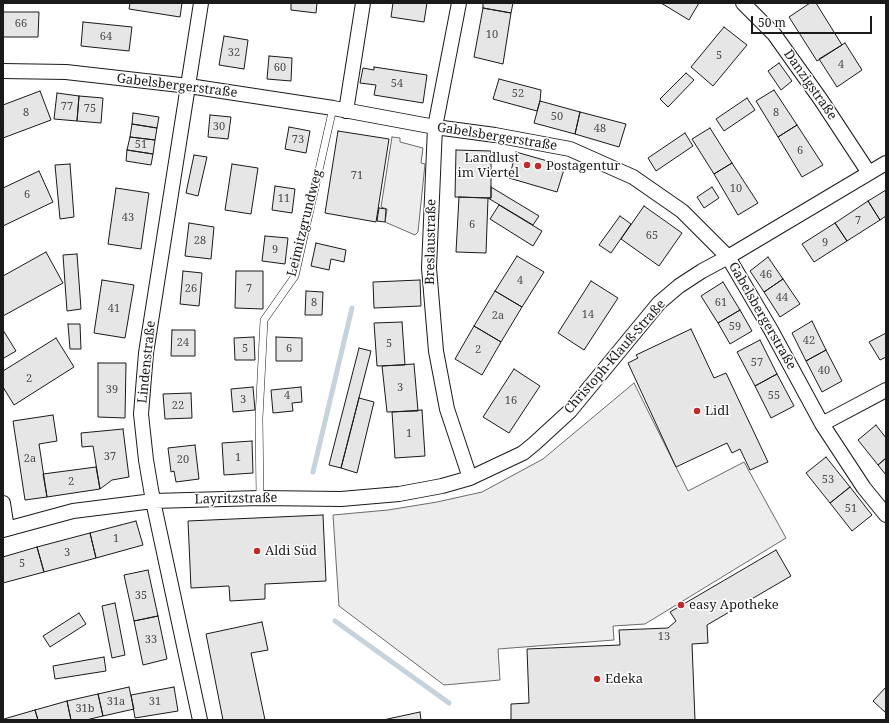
<!DOCTYPE html>
<html>
<head>
<meta charset="utf-8">
<style>
  body { margin:0 }
  #map { position:relative; width:889px; height:723px; overflow:hidden; background:#fff; font-family:"Noto Serif",serif }
  canvas { display:block }
  .frame { position:absolute; inset:0; border:4px solid #1a1a1a; pointer-events:none }
  .scale { position:absolute; left:751px; top:16px; width:121px; height:18px; box-sizing:border-box; border:2px solid #1a1a1a; border-top:0; padding-left:5px; font-size:12px; line-height:14px; white-space:nowrap; color:#1a1a1a; -webkit-text-stroke:3px #fff; paint-order:stroke }
</style>
</head>
<body>
<div id="map">
<canvas width="889" height="723"></canvas>
<div class="frame"></div>
<div class="scale">50 m</div>
</div>
<script>
const context = document.querySelector('canvas').getContext('2d');
context.lineJoin = 'round';
function fillPath(path, color) { context.fillStyle = color; context.fill(path, 'evenodd'); }
const poly = rows => new Path2D(rows.map(r => 'M' + r).join(''));
function trace(path, color, width, dash) { context.strokeStyle = color; context.lineWidth = width; context.lineCap = dash ? 'butt' : 'round'; context.setLineDash(dash || []); context.stroke(path); }
function write(font, color, halo, rows, align = 'center') {
  context.font = font + ' "Noto Serif",serif'; context.lineWidth = 3; context.setLineDash([]); context.textBaseline = 'middle'; context.strokeStyle = halo; context.fillStyle = color; for (const [text, x, y, turn = 0] of rows) {
    context.save(); context.translate(x, y); context.rotate((+turn || 0) * Math.PI / 180); context.textAlign = isNaN(turn) ? turn : align; if (halo) context.strokeText(text, 0, 0); context.fillText(text, 0, 0); context.restore();
  }
}
const parking = poly([
  [392,137,400,138,400,142,423,148,421,163,425,164,418,232,415,235,385,222,387,209,381,207,392,137],
  [634,383,688,491,744,462,786,538,645,624,613,626,614,640,498,649,500,680,444,685,339,606,333,515,388,510,437,502,482,492,543,459,634,383]
]);
const stream = poly([
  [313,472,352,308],
  [335,621,449,703]
]);
const building = poly([
  [130,3,182,3,180,17,129,9,130,3],
  [291,3,317,3,316,13,291,10,291,3],
  [393,3,427,3,424,22,391,17,393,3],
  [483,3,513,3,511,13,483,8,483,3],
  [661,3,699,3,689,20,661,3],
  [810,3,816,3,842,45,817,61,789,17,810,3],
  [483,8,511,13,503,64,474,57,483,8],
  [3,12,39,12,38,37,3,37,3,12],
  [83,22,132,27,129,51,81,46,83,22],
  [724,27,747,45,713,86,691,67,724,27],
  [224,36,248,40,244,69,219,65,224,36],
  [845,43,862,70,837,87,819,59,845,43],
  [269,56,292,58,291,81,267,79,269,56],
  [779,63,792,81,781,90,768,71,779,63],
  [374,67,427,75,423,103,374,95,376,85,360,83,363,68,374,70,374,67],
  [686,73,694,80,668,107,660,99,686,73],
  [499,79,541,90,540,101,537,111,493,99,499,79],
  [774,90,797,125,778,137,756,101,774,90],
  [40,91,51,120,3,138,3,105,40,91],
  [57,93,79,96,77,121,54,119,57,93],
  [79,96,103,98,101,123,77,121,79,96],
  [747,98,755,110,724,131,716,119,747,98],
  [540,101,580,112,575,134,534,123,540,101],
  [580,112,626,124,619,147,575,134,580,112],
  [133,113,159,117,157,128,132,124,133,113],
  [210,115,231,117,228,139,208,137,210,115],
  [132,124,157,128,155,140,130,137,132,124],
  [797,125,823,165,802,177,778,137,797,125],
  [289,127,310,131,306,153,285,149,289,127],
  [710,128,732,163,714,174,692,139,710,128],
  [338,131,389,139,376,222,325,213,338,131],
  [685,133,693,146,656,171,648,158,685,133],
  [130,137,155,140,153,154,127,150,130,137],
  [127,150,153,154,151,165,126,161,127,150],
  [456,150,491,151,491,198,455,197,456,150],
  [516,152,565,166,557,192,509,178,516,152],
  [194,155,207,157,198,196,186,193,194,155],
  [732,163,758,203,738,215,714,174,732,163],
  [70,164,74,217,60,219,55,165,70,164],
  [232,164,258,168,251,214,225,210,232,164],
  [39,171,53,202,3,226,3,188,39,171],
  [275,186,295,189,292,213,272,210,275,186],
  [491,187,539,216,533,225,488,198,491,198,491,187],
  [712,187,719,198,704,208,697,197,712,187],
  [116,188,149,193,141,249,108,244,116,188],
  [886,190,886,216,880,220,868,201,886,190],
  [459,197,488,198,486,253,456,252,459,197],
  [868,201,880,220,847,241,835,223,868,201],
  [499,205,542,231,533,246,490,219,499,205],
  [644,206,682,233,659,266,621,239,644,206],
  [379,208,386,209,385,222,377,221,379,208],
  [620,216,631,224,611,253,599,245,620,216],
  [189,223,214,227,211,259,185,256,189,223],
  [835,223,847,241,814,262,802,244,835,223],
  [265,236,288,238,285,264,262,261,265,236],
  [316,243,346,250,344,262,331,259,329,270,311,266,316,243],
  [46,252,63,283,3,316,3,276,46,252],
  [77,254,81,309,67,311,63,255,77,254],
  [517,256,544,272,522,307,495,291,517,256],
  [768,257,783,279,764,292,750,271,768,257],
  [183,271,202,273,199,306,180,304,183,271],
  [236,271,263,271,263,309,235,308,236,271],
  [783,279,800,304,780,317,764,292,783,279],
  [102,280,134,285,125,338,94,333,102,280],
  [420,280,421,306,374,308,373,282,420,280],
  [591,281,618,298,584,350,558,333,591,281],
  [723,282,740,310,718,323,701,296,723,282],
  [306,291,323,292,322,315,305,315,306,291],
  [495,291,522,307,501,342,474,326,495,291],
  [740,310,752,331,730,344,718,323,740,310],
  [812,321,826,350,806,361,792,333,812,321],
  [402,322,405,365,377,366,374,323,402,322],
  [68,324,80,324,81,349,70,349,68,324],
  [474,326,501,342,482,375,455,359,474,326],
  [691,329,714,378,726,373,768,462,750,470,740,449,732,453,727,443,676,467,628,363,638,358,636,355,691,329],
  [3,330,16,351,4,358,3,357,3,330],
  [172,330,195,330,195,356,171,356,172,330],
  [886,333,886,357,880,360,869,342,886,333],
  [254,337,255,360,235,360,234,338,254,337],
  [276,337,302,338,302,361,276,361,276,337],
  [56,338,74,367,14,405,3,387,3,371,56,338],
  [760,340,777,374,755,386,737,352,760,340],
  [359,348,371,351,341,468,329,465,359,348],
  [826,350,842,381,822,392,806,361,826,350],
  [98,363,126,363,125,418,98,417,98,363],
  [414,364,418,411,387,412,382,366,414,364],
  [514,369,540,386,509,433,483,417,514,369],
  [777,374,794,406,771,418,755,386,777,374],
  [253,387,255,410,233,412,231,389,253,387],
  [301,387,302,402,292,403,293,411,273,413,271,390,301,387],
  [191,393,192,418,165,419,163,394,191,393],
  [359,398,374,402,357,473,341,468,359,398],
  [422,410,425,456,395,458,392,412,422,410],
  [53,415,57,441,39,444,47,497,25,500,13,421,53,415],
  [876,425,886,438,886,458,878,465,858,440,876,425],
  [123,429,129,477,112,480,100,489,93,446,82,447,81,433,123,429],
  [252,441,253,473,224,475,222,443,252,441],
  [195,445,199,479,176,482,174,471,171,472,168,448,195,445],
  [826,457,850,487,830,503,806,473,826,457],
  [886,458,886,475,878,465,886,458],
  [96,467,100,489,47,497,43,474,96,467],
  [850,487,872,515,852,531,830,503,850,487],
  [323,515,326,581,265,584,265,599,230,601,229,586,191,588,188,521,323,515],
  [136,521,143,545,96,558,90,533,136,521],
  [90,533,96,558,44,572,37,547,90,533],
  [37,547,44,572,3,583,3,557,37,547],
  [776,550,791,576,707,625,708,643,692,644,695,720,511,720,511,704,529,703,527,649,620,645,619,630,668,628,676,621,670,612,776,550],
  [148,570,158,616,134,621,124,575,148,570],
  [115,603,125,655,112,658,102,606,115,603],
  [79,613,86,624,50,647,43,636,79,613],
  [158,616,167,659,143,665,134,621,158,616],
  [262,622,268,650,251,653,265,720,223,720,206,634,262,622],
  [104,657,106,671,55,679,53,666,104,657],
  [129,687,134,709,103,716,98,694,129,687],
  [174,687,178,711,135,718,131,695,174,687],
  [886,687,886,713,873,701,886,687],
  [98,694,103,716,86,720,71,720,67,701,98,694],
  [67,701,71,720,38,720,35,710,67,701],
  [35,710,38,720,4,720,4,719,35,710],
  [420,712,421,720,383,720,420,712]
]);
const service = poly([
  [260,498,259,418,264,320,295,276,333,108]
]);
const minor = poly([
  [459,3,435,127,429,268,436,351,447,409,470,478],
  [743,3,774,34,821,100,869,173],
  [3,71,66,72,189,86,333,108,435,127,495,135,570,149,633,177,682,211,728,257,771,330,822,424,864,488,886,515],
  [346,111,363,3],
  [822,424,886,390],
  [3,503,7,529],
  [3,530,73,511,153,501,260,498,341,499,399,494,442,486,470,478,523,453,534,444,570,411,659,303,679,286,702,271,728,257,886,163],
  [200,720,153,501,146,460,141,414,146,353,201,3]
]);
const markers = [
  [527,165,4,"#c62828"],
  [538,166,4,"#c62828"],
  [697,411,4,"#c62828"],
  [257,551,4,"#c62828"],
  [681,605,4,"#c62828"],
  [597,679,4,"#c62828"]
];
const numberNames = [
  ["66",21,24],
  ["10",492,35],
  ["64",106,37],
  ["32",234,53],
  ["5",719,56],
  ["4",841,65],
  ["60",280,68],
  ["54",397,84],
  ["52",518,94],
  ["77",67,107],
  ["75",90,109],
  ["8",26,113],
  ["8",776,113],
  ["50",557,117],
  ["30",219,127],
  ["48",600,129],
  ["73",298,140],
  ["51",141,145],
  ["6",800,151],
  ["71",357,176],
  ["10",736,189],
  ["6",27,195],
  ["11",284,199],
  ["43",128,218],
  ["7",858,221],
  ["6",472,225],
  ["65",652,236],
  ["28",200,241],
  ["9",825,243],
  ["9",275,250],
  ["46",766,275],
  ["4",520,281],
  ["26",191,289],
  ["7",249,289],
  ["44",782,298],
  ["8",314,303],
  ["61",721,303],
  ["41",114,309],
  ["14",588,315],
  ["2a",498,316],
  ["59",735,327],
  ["42",809,341],
  ["24",183,343],
  ["5",389,344],
  ["5",245,349],
  ["6",289,349],
  ["2",478,350],
  ["57",757,363],
  ["40",824,371],
  ["2",29,379],
  ["3",400,388],
  ["39",112,390],
  ["4",287,396],
  ["55",774,396],
  ["3",243,400],
  ["16",511,401],
  ["22",178,406],
  ["1",409,434],
  ["37",110,457],
  ["1",238,458],
  ["2a",30,459],
  ["20",183,460],
  ["53",828,480],
  ["2",71,482],
  ["51",851,509],
  ["1",116,539],
  ["3",67,553],
  ["5",22,564],
  ["35",141,596],
  ["13",664,637],
  ["33",151,640],
  ["31a",116,702],
  ["31",155,702],
  ["31b",85,709]
];
const streetNames = [
  ["Danzigstraße",810,85,55],
  ["Gabelsbergerstraße",177,86,7],
  ["Gabelsbergerstraße",497,137,9],
  ["Leimitzgrundweg",305,223,-76],
  ["Breslaustraße",431,242,-89],
  ["Gabelsbergerstraße",762,316,60],
  ["Christoph-Klauß-Straße",615,357,-49],
  ["Lindenstraße",147,362,-84],
  ["Layritzstraße",236,499,-1]
];
const poiNames = [
  ["Landlust",519,158,"right"],
  ["im Viertel",519,173,"right"],
  ["Postagentur",546,166],
  ["Lidl",705,411],
  ["Aldi Süd",265,551],
  ["easy Apotheke",689,605],
  ["Edeka",605,679]
];
fillPath(parking, '#ededed');
trace(parking, '#6a6a6a', 1);
trace(stream, '#c6d2dc', 5);
fillPath(building, '#e6e6e6');
trace(building, '#1a1a1a', 1);
trace(service, '#1a1a1a', 8);
trace(minor, '#1a1a1a', 16);
trace(service, '#fff', 7);
trace(minor, '#fff', 14);
for (const [x, y, r, color] of markers) { const dot = new Path2D(); dot.arc(x, y, r, 0, 2 * Math.PI); context.fillStyle = color; context.fill(dot); trace(dot, '#fff', 1.5); }
write('11px', '#4d4d4d', null, numberNames);
write('13px', '#1a1a1a', '#fff', streetNames);
write('13px', '#1a1a1a', '#fff', poiNames, 'left');
</script>
</body>
</html>
